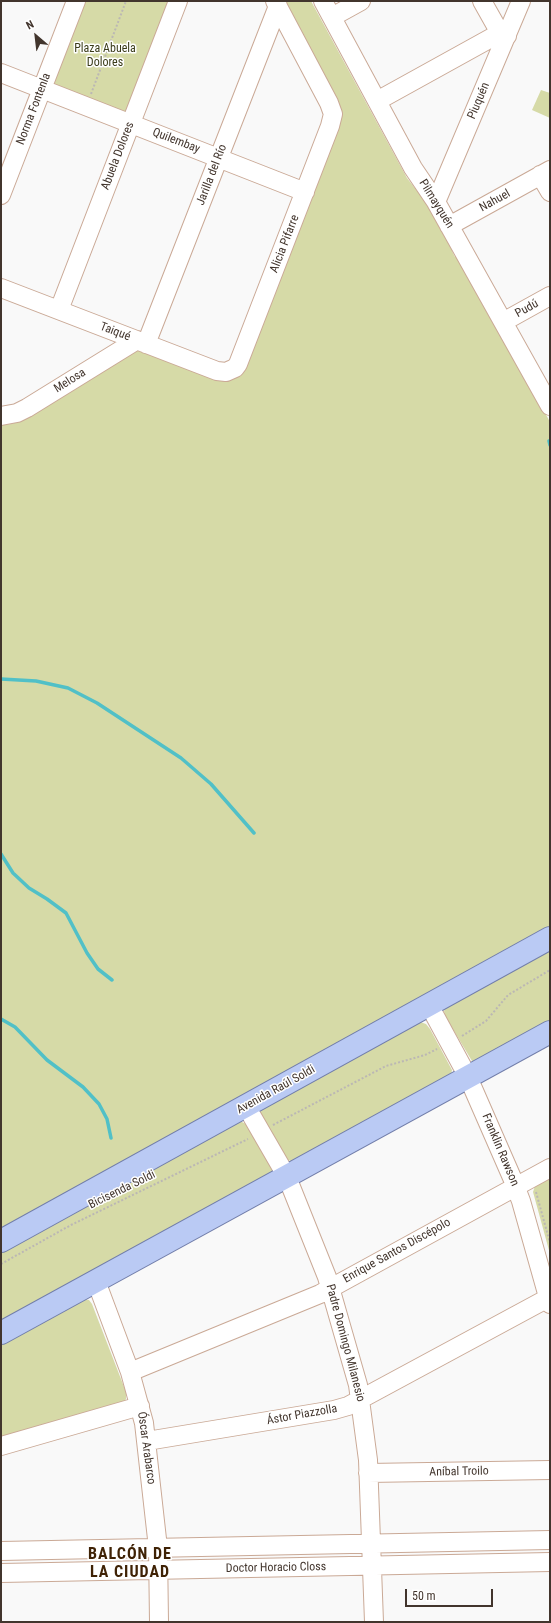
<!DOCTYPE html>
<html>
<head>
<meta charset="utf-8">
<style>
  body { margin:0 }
  #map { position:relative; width:551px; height:1623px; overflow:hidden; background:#f9f9f9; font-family:"Roboto Condensed",sans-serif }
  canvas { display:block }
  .frame { position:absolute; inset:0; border:2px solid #42352d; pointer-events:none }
  .north { position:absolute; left:16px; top:16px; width:40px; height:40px; -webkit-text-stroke:3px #fff; paint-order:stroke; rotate:332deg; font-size:11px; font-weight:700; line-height:16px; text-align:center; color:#42352d }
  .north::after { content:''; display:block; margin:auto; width:14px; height:18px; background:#42352d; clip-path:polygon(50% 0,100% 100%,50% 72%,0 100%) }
  .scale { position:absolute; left:405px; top:1589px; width:88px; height:18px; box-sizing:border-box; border:2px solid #42352d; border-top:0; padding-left:5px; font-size:12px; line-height:14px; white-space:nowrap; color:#42352d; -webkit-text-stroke:3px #fff; paint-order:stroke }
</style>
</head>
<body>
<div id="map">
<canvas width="551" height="1623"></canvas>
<div class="frame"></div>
<div class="north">N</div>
<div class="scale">50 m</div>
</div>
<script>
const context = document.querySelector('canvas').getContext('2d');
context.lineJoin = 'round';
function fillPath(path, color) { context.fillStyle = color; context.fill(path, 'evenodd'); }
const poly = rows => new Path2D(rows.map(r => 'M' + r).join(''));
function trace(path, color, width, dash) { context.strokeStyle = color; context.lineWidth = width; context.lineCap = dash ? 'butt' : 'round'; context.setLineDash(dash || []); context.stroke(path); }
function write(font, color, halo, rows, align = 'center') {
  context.font = font + ' "Roboto Condensed",sans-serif'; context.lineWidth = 3; context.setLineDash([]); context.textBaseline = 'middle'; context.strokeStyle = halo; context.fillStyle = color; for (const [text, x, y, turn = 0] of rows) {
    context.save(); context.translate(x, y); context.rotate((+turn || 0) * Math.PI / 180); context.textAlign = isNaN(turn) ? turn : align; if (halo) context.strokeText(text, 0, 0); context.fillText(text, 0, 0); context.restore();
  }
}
const green = poly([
  [81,1,171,1,130,108,125,113,53,85],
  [281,1,311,1,407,178,432,210,455,249,452,251,455,257,459,255,550,422,550,929,1,1231,1,425,11,424,30,417,122,355,140,349,224,378,337,128],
  [541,90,550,93,550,118,532,110],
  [550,948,550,1023,475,1062,472,1061,445,1016,444,1011,446,1007],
  [420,1022,426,1024,430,1029,452,1070,451,1075,293,1162,286,1159,260,1114,262,1109],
  [240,1121,246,1124,271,1167,273,1172,1,1324,1,1251],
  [550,1175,550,1254,533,1192,535,1186],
  [83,1299,89,1300,92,1304,126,1392,126,1399,124,1402,1,1440,1,1343]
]);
const stream = poly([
  [549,441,550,445],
  [1,679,36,681,68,688,97,703,181,758,211,784,254,833],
  [1,854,13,873,29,888,47,899,66,913,87,953,98,969,112,980],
  [1,1019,15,1027,47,1060,83,1087,99,1104,107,1119,111,1138]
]);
const path = poly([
  [91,94,126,1],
  [462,1036,486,1021,508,995,550,970],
  [273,1125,386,1066,425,1055,437,1049],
  [536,1192,550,1243],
  [1,1264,71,1225,248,1139]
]);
const minor = poly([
  [323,1,413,168,436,202,550,406],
  [482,1,500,33,507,36],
  [332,17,361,1],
  [1,73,305,192],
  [377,101,500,33],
  [540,175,550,192],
  [1,195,76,1],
  [436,202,521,1],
  [449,226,550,170],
  [1,288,217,371,226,372,235,368,238,364,330,126,333,114,329,103,275,1],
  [59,310,178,1],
  [503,322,550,296],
  [146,344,278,6],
  [1,416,17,413,27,408,137,340],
  [429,1005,468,1077,513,1180,521,1201,550,1304],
  [246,1106,287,1177,327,1277,358,1385,368,1460,374,1622],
  [96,1281,130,1372,144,1423,158,1548,159,1622],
  [130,1372,320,1294,550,1168],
  [147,1441,334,1410,348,1406,550,1297],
  [1,1446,140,1406],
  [368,1473,550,1470],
  [1,1551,550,1540],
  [1,1573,550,1562]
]);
const major = poly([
  [1,1241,550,938],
  [1,1333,550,1032]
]);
const parkNames = [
  ["Plaza Abuela",105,49],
  ["Dolores",105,63]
];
const streetNames = [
  ["Piuquén",479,101,-67],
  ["Norma Fontenla",34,109,-69],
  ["Quilembay",176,141,21],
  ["Abuela Dolores",118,156,-69],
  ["Jarilla del Río",212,175,-69],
  ["Nahuel",495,201,-29],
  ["Pilmayquén",436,204,58],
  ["Alicia Pifarre",285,244,-69],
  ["Pudú",527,309,-29],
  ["Taiqué",115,332,21],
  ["Melosa",70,381,-32],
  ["Avenida Raúl Soldi",276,1090,-29],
  ["Franklin Rawson",500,1150,67],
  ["Bicisenda Soldi",122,1190,-26],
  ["Enrique Santos Discépolo",397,1251,-29],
  ["Padre Domingo Milanesio",345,1343,75],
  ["Ástor Piazzolla",302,1415,-10],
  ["Óscar Arabarco",146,1448,82],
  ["Aníbal Troilo",459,1472,-1],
  ["Doctor Horacio Closs",276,1568,-1]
];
const districtNames = [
  ["BALCÓN DE",130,1555],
  ["LA CIUDAD",130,1573]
];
fillPath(green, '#d6daa7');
trace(stream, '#51c0c7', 3.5);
trace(minor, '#caa996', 20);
trace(major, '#727eaa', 24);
trace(path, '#bbb7b4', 2, [2, 2]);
trace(minor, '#fff', 18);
trace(major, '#bacaf4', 22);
write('12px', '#3a3b19', '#fff', parkNames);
write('12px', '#42352d', '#fff', streetNames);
context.letterSpacing = '1px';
write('bold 16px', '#3f2205', '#fff', districtNames);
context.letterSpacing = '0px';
</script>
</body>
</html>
